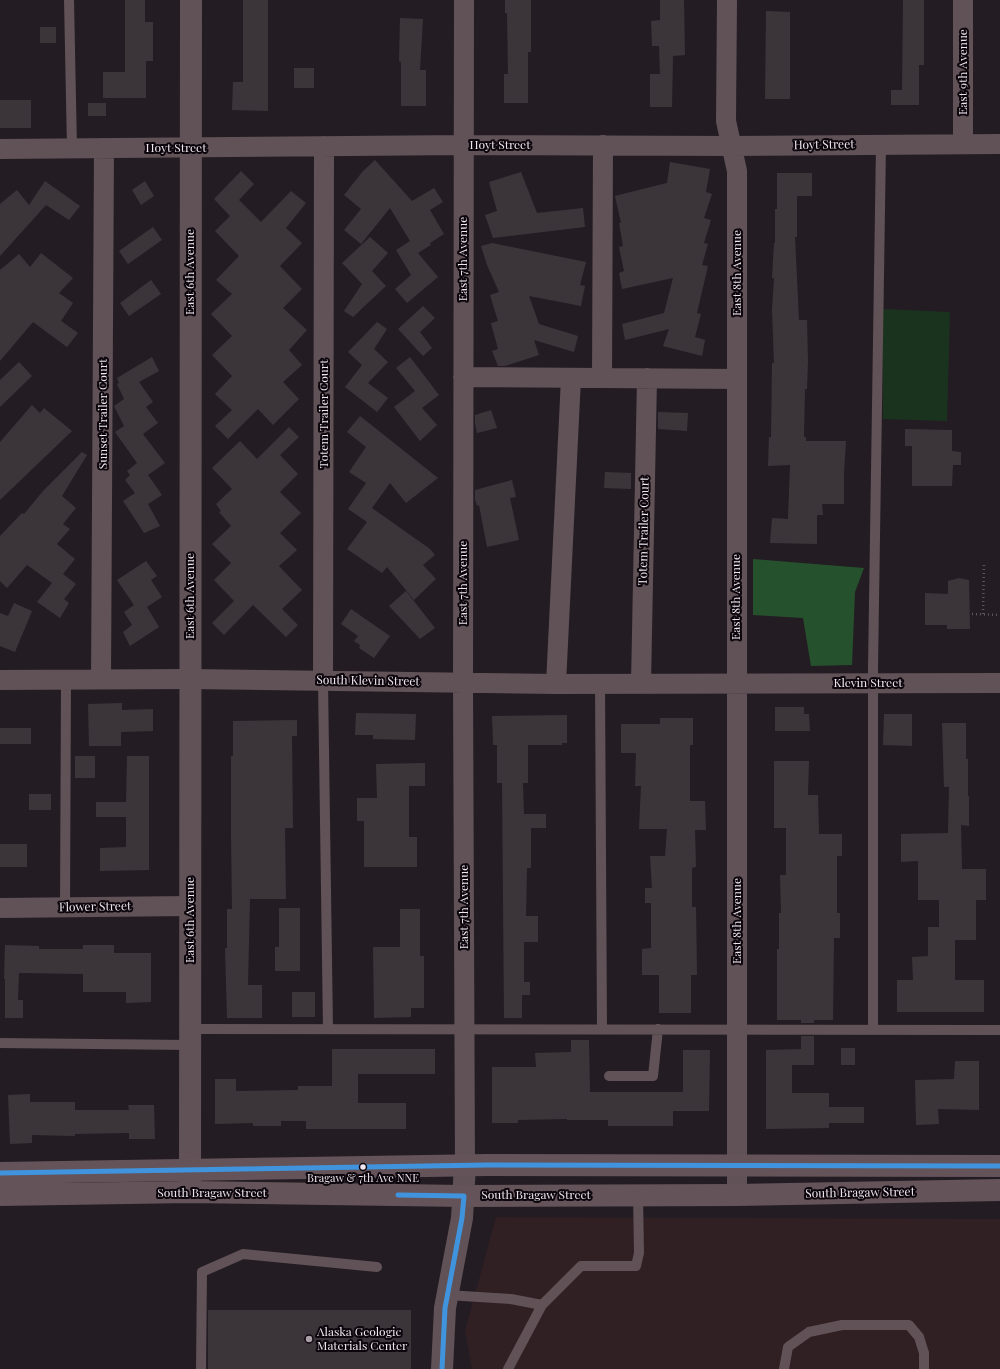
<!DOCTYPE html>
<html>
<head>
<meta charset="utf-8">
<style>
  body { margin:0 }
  canvas { display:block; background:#231c23 }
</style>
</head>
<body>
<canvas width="1000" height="1369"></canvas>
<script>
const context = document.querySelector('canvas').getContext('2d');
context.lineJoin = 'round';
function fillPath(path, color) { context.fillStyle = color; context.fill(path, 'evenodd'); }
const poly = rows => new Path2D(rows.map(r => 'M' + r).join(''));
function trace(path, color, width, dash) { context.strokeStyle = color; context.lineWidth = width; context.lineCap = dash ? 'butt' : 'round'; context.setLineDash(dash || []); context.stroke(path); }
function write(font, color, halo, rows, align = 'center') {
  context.font = font + ' "Playfair Display",serif'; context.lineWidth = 4; context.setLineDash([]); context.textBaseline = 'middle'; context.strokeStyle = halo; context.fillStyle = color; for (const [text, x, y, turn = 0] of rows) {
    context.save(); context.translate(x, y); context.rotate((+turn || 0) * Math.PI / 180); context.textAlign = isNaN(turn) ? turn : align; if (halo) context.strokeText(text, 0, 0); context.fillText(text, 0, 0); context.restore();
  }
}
const commercial = poly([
  [496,1217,1000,1219,1000,1369,472,1369,465,1331]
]);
const green = poly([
  [883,309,950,312,947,421,883,419]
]);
const forest = poly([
  [753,559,864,568,855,592,852,665,811,666,803,618,753,615]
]);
const building = poly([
  [125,0,145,0,145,22,153,22,153,61,146,61,146,98,103,98,103,72,125,72],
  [243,0,268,0,268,111,232,110,233,82,243,82],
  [505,0,531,0,531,52,528,52,528,103,504,103,504,74,508,74,507,13,505,13],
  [660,0,684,0,685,55,673,56,672,107,650,107,650,74,660,74,659,46,652,46,651,21,660,20],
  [903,0,924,0,924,65,919,65,919,105,891,105,891,90,902,90],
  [766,11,790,12,790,99,765,99],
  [400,18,423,19,420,70,426,70,426,106,401,106,401,62,399,61],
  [40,27,56,27,56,43,40,43],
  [294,68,314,68,314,88,294,88],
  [0,100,31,100,31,128,0,128],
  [88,103,106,103,106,116,88,116],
  [375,160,412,201,434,188,443,202,430,210,444,234,430,243,431,245,418,253,438,277,407,303,395,289,411,275,396,250,410,241,390,208,361,244,344,230,361,209,344,195,363,171],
  [670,162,710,169,706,192,712,194,704,218,711,220,704,243,708,244,702,265,708,266,697,313,701,314,695,337,705,340,702,356,663,346,669,329,625,340,622,324,664,313,673,278,622,289,619,273,624,271,619,247,623,246,619,223,621,223,615,196,667,183],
  [241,171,254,184,239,200,261,222,291,191,306,203,286,228,302,243,280,266,302,289,283,308,307,330,289,350,302,365,283,382,299,399,273,425,258,409,228,439,215,426,232,410,215,394,232,376,212,355,232,336,211,314,232,294,216,280,239,256,215,231,230,216,214,199],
  [521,172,537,213,583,208,585,227,493,238,485,215,497,211,489,182],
  [777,173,812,173,812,196,797,196,797,237,795,237,799,320,807,320,808,361,807,389,805,389,804,437,806,437,806,441,846,441,844,473,844,504,822,504,823,515,817,515,817,544,770,543,772,518,788,519,790,465,768,466,769,437,771,437,772,363,774,363,772,310,774,278,772,278,774,243,775,243,775,209,777,209],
  [45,181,80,206,69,220,46,205,0,256,0,204,17,190,29,205],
  [145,181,154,196,141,205,132,190],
  [153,227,162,240,128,264,119,251],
  [370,237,388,253,372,271,386,286,353,317,344,311,362,284,342,263],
  [492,243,586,262,580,285,585,286,581,306,529,296,539,324,578,336,574,352,534,340,539,355,505,366,498,366,492,351,498,349,491,323,498,321,490,295,499,292,487,265,481,246],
  [41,253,73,278,59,293,73,303,61,321,78,333,67,347,33,322,0,361,0,270,19,254,30,267],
  [151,280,161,294,129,316,120,303],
  [423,306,435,318,420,332,432,348,423,356,398,329],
  [377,322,387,329,374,349,388,362,368,383,388,398,377,412,345,387,362,365,348,352],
  [152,357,159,371,139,382,153,402,146,407,158,423,143,434,165,463,148,475,162,495,148,504,160,526,144,533,123,501,135,493,125,480,130,475,127,471,137,463,115,432,124,426,114,406,124,399,117,384,119,383,117,378],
  [410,357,439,395,422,408,437,425,420,441,394,407,415,391,396,368],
  [19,362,32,376,0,407,0,380],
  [32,405,40,413,44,408,72,431,0,500,0,442],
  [491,410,497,428,477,433,475,423,475,415],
  [658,412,688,413,687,431,658,429],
  [360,416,438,478,406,503,390,483,372,508,430,549,435,555,423,565,436,579,414,600,387,567,382,573,347,549,367,522,348,509,366,483,349,472,366,447,347,432],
  [289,427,299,437,280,455,298,474,280,492,301,513,280,533,297,550,279,566,302,590,282,609,298,625,286,637,253,605,224,635,212,623,234,601,214,580,231,563,212,544,231,526,219,512,221,511,216,504,232,489,212,468,240,441,257,459],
  [905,429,952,430,952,451,961,452,961,465,953,465,952,486,912,486,912,446,905,446],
  [82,452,87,455,62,496,76,508,63,524,70,529,57,544,75,559,63,574,76,584,64,599,69,603,60,618,37,602,52,583,27,565,7,588,0,581,0,536,22,513,24,514,43,491],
  [605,472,631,473,631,489,604,488],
  [512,480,516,497,510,498,519,540,487,547,479,505,477,506,475,499,475,490],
  [146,561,157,576,151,580,162,597,147,607,159,627,130,646,123,632,132,625,124,612,134,605,117,580],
  [959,578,969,580,970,629,947,629,947,625,925,625,925,593,948,594,948,581],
  [406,591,435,628,420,639,389,606],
  [14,603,32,611,15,652,0,646,0,613,8,616],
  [351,609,390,636,374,658,359,648,360,645,354,641,358,636,341,624],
  [122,703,122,710,153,709,153,731,121,732,121,746,89,746,88,704],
  [775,707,804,707,804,714,809,714,810,731,775,731],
  [356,713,416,714,415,740,373,739,373,735,355,735],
  [884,714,912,714,912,746,883,745],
  [567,715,567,743,562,743,562,745,528,745,528,783,523,783,524,814,546,814,546,828,531,828,531,868,527,868,526,916,538,916,538,942,524,942,524,982,530,982,530,995,522,995,522,1018,504,1018,502,783,497,783,497,745,493,745,492,716],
  [660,718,693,718,693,745,690,745,690,801,705,801,706,830,695,830,696,867,692,868,692,907,696,907,697,975,691,975,691,1013,659,1013,659,975,642,975,642,949,651,948,651,903,645,903,645,888,652,888,650,856,665,856,667,829,639,829,641,786,635,786,636,753,621,753,621,724,660,724],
  [297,720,297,736,292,736,293,828,285,828,286,899,250,899,248,985,262,985,262,1018,227,1018,225,948,227,948,227,909,232,909,231,834,231,756,233,756,233,721],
  [942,723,966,723,966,759,968,759,968,796,969,796,969,826,961,825,962,869,986,869,986,900,976,900,976,940,955,940,955,980,984,980,984,1012,897,1012,897,980,913,980,912,957,928,956,928,927,939,927,939,900,918,900,918,861,901,862,901,834,948,833,949,787,944,787],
  [0,728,31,728,31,744,0,744],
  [75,756,95,756,95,778,75,778],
  [127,756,149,756,149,870,100,871,100,848,126,847,126,817,96,817,96,802,126,802],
  [774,761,809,761,808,795,818,795,819,834,842,834,842,856,837,856,837,913,840,913,840,938,834,938,833,1020,814,1020,814,1023,801,1023,801,1020,777,1020,777,949,779,949,779,913,781,913,780,875,786,875,786,828,774,828],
  [425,763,425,786,409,786,409,837,417,837,417,867,364,867,364,821,357,821,357,798,377,798,376,764],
  [29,794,51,794,51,810,29,810],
  [0,844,27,844,27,867,0,867],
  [279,908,300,908,300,971,275,971,275,947,279,947],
  [400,909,420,909,420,956,424,956,424,1008,411,1008,411,1017,374,1018,373,947,400,947],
  [5,945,39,946,39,949,83,949,83,945,114,945,114,953,151,953,151,1002,126,1003,126,992,83,992,83,974,19,973,18,1000,23,1000,23,1018,5,1018,5,979,4,979],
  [292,992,315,992,315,1017,292,1017],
  [801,1036,814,1036,814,1065,792,1065,792,1093,829,1093,829,1107,864,1107,864,1123,829,1123,829,1128,766,1129,766,1050,801,1049],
  [571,1040,589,1040,590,1092,683,1092,683,1050,710,1050,709,1111,673,1111,673,1126,608,1126,608,1120,567,1120,567,1119,518,1120,518,1123,492,1123,492,1067,536,1067,535,1053,571,1052],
  [841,1048,855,1048,855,1065,841,1065],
  [332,1049,435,1049,435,1074,358,1074,358,1103,406,1103,406,1129,306,1129,306,1121,281,1121,281,1126,253,1126,253,1123,215,1124,215,1079,236,1079,236,1091,298,1090,298,1086,332,1086],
  [955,1061,979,1061,979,1110,938,1109,939,1124,916,1125,915,1080,954,1079],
  [30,1094,30,1102,75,1102,75,1110,129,1110,128,1105,154,1105,155,1139,129,1139,129,1133,75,1134,75,1136,32,1135,32,1143,10,1144,8,1095],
  [208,1310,411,1310,411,1369,208,1369]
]);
const path = poly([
  [972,614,1000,615],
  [983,614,984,563]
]);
const service = poly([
  [69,0,72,148],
  [323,681,328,1029],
  [600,683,602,1029],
  [65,907,66,680],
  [190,1029,1000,1030],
  [873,1030,873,667,881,144],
  [0,1043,190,1045],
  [609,1076,653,1076,658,1029],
  [447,1295,511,1299,542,1305],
  [201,1369,202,1272,243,1254,377,1267],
  [508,1369,542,1305,581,1266,636,1266,639,1253,638,1195],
  [784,1369,788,1347,809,1332,842,1325,909,1325,919,1337,924,1353,924,1369]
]);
const minor = poly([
  [464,0,463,683,465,1165],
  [727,0,726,121,737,171,737,1195],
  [963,0,963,144],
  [0,149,464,145,732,146,1000,144],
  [463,377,737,379],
  [602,378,603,145],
  [101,679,104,148],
  [0,680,190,679,556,684,1000,683],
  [323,681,324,146],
  [641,683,647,378],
  [556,684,571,378],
  [0,908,190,906]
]);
const tertiary = poly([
  [190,1189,191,0],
  [442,1369,445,1308,462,1218,465,1165]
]);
const secondary = poly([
  [0,1173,487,1165,1000,1166],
  [0,1195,190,1192,464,1196,737,1195,1000,1190]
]);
const bus1 = poly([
  [0,1173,487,1165,1000,1166],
  [398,1195,464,1196,462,1218,445,1308,442,1369]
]);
const markers = [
  [363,1167,3.5,"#efe6ef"],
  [309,1339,4,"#a89fa8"]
];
const busNames = [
  ["Bragaw & 7th Ave NNE",363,1179]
];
const streetNames = [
  ["East 9th Avenue",963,72,-90],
  ["Hoyt Street",500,145],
  ["Hoyt Street",824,145,-1],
  ["Hoyt Street",176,148],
  ["East 7th Avenue",463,259,-90],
  ["East 6th Avenue",190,272,-90],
  ["East 8th Avenue",737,273,-90],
  ["Sunset Trailer Court",103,414,-90],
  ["Totem Trailer Court",324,414,-90],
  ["Totem Trailer Court",644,531,-89],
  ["East 7th Avenue",463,583,-90],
  ["East 6th Avenue",190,596,-90],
  ["East 8th Avenue",736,597,-90],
  ["South Klevin Street",368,681,1],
  ["Klevin Street",868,683],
  ["Flower Street",95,907,-1],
  ["East 7th Avenue",464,907,-90],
  ["East 6th Avenue",190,920,-90],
  ["East 8th Avenue",737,921,-90],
  ["South Bragaw Street",212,1193],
  ["South Bragaw Street",860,1193,-1],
  ["South Bragaw Street",536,1195]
];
const poiNames = [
  ["Alaska Geologic",317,1332],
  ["Materials Center",317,1346]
];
fillPath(commercial, '#301f23');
fillPath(green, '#1a331f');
fillPath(forest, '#26512d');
fillPath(building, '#3b353a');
trace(path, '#5e5358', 2.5, [1, 3]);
trace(service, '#605256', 10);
trace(minor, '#605256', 20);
trace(tertiary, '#605256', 22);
trace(secondary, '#645459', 22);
trace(bus1, '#4094de', 5);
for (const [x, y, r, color] of markers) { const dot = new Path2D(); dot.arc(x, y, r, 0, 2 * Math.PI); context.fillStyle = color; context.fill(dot); trace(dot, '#0c060c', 1.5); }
write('11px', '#efe6ef', '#0c060c', busNames);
write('12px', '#efe6ef', '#0c060c', streetNames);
write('12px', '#efe6ef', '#0c060c', poiNames, 'left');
</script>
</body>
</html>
